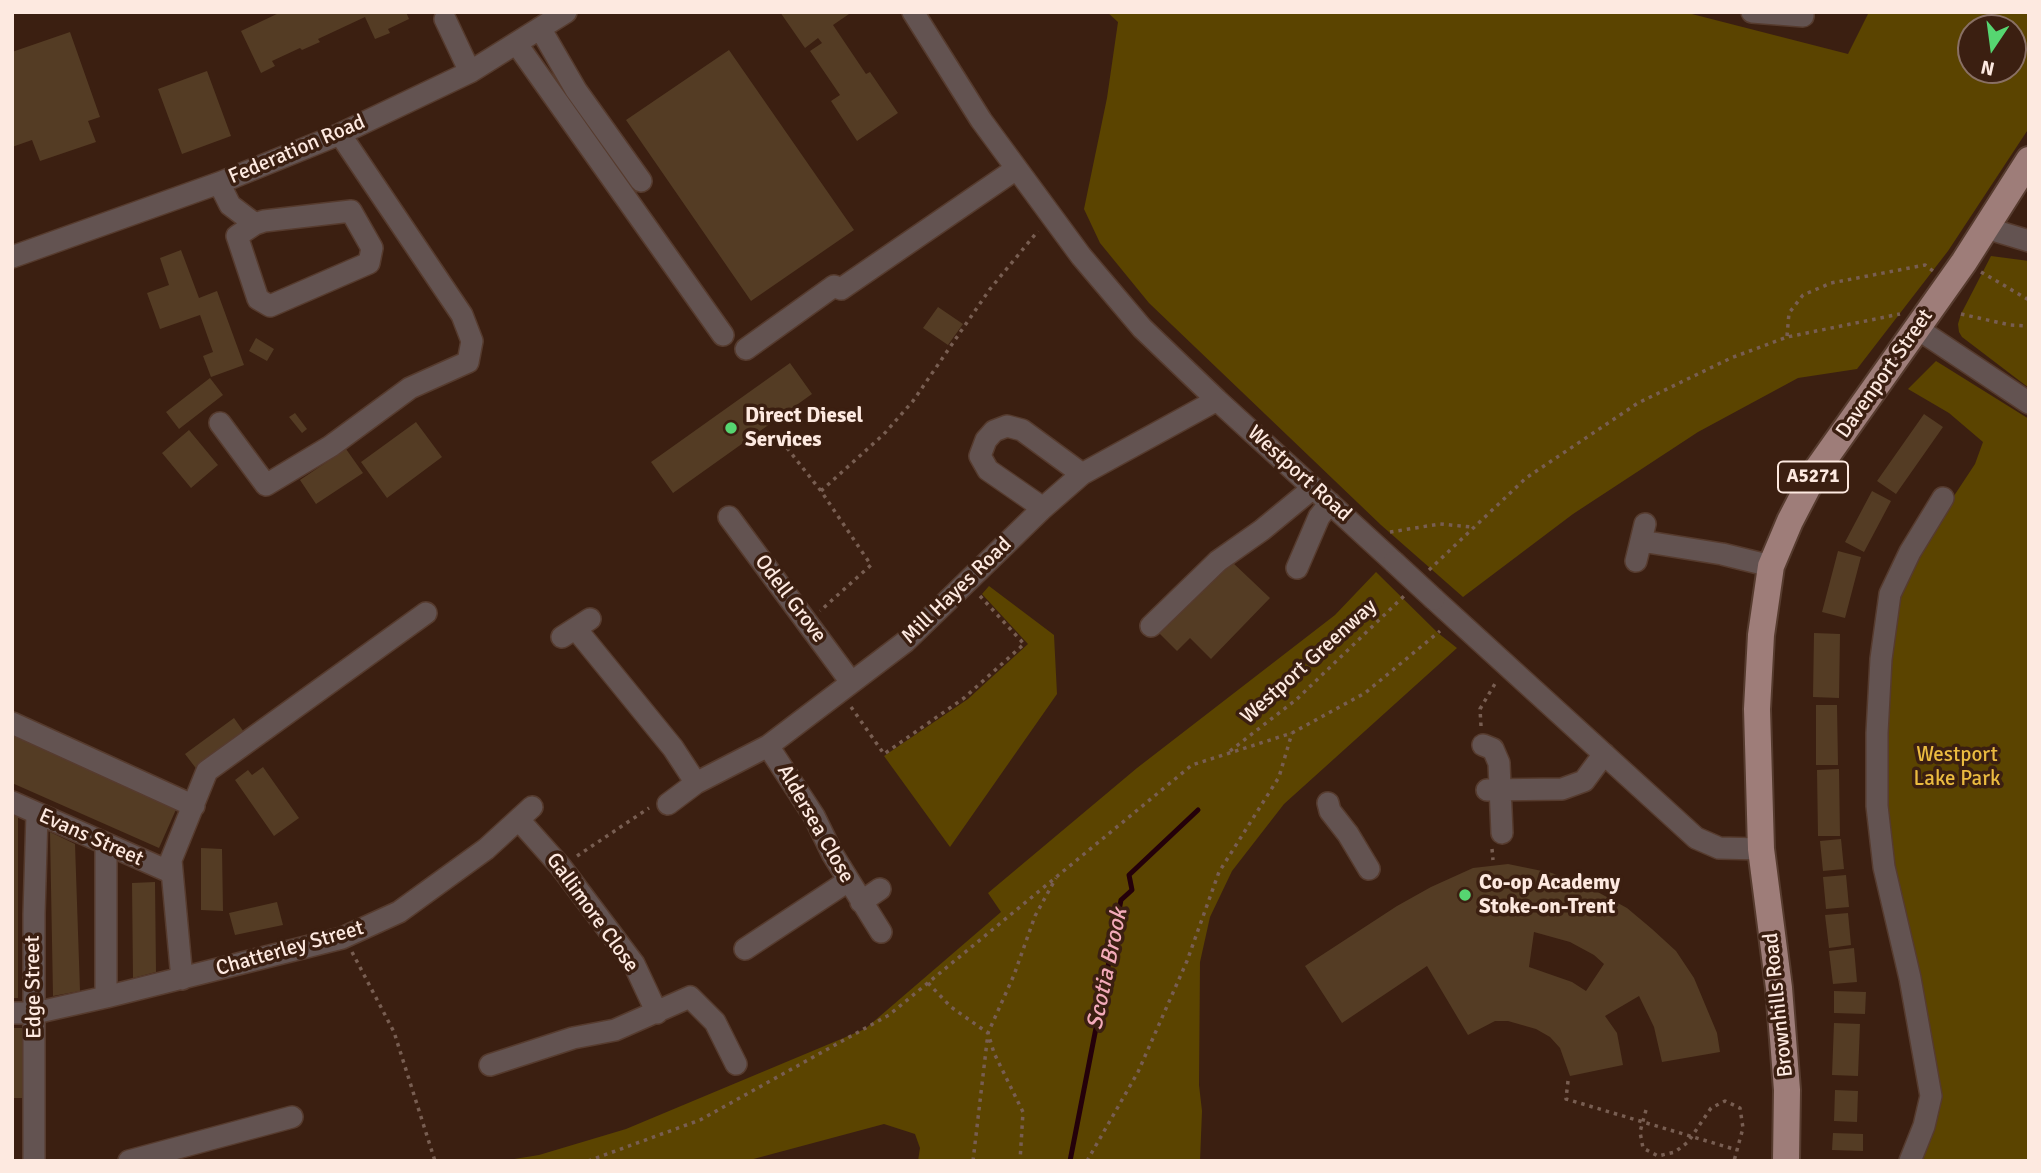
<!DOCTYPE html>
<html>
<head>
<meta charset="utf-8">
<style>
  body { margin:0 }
  #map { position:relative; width:2041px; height:1173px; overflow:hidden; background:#3b1f11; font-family:Signika,sans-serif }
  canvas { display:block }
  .frame { position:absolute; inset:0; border:14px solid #fde9e0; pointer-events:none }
  .north { position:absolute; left:1957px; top:14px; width:70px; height:70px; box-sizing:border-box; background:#3b1f11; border:2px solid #897064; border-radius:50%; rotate:193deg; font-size:19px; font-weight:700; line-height:28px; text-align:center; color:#fde9e0 }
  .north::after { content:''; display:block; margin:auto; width:24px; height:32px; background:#56d671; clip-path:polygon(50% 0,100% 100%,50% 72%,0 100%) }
</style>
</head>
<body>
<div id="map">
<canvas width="2041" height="1173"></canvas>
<div class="frame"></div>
<div class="north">N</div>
</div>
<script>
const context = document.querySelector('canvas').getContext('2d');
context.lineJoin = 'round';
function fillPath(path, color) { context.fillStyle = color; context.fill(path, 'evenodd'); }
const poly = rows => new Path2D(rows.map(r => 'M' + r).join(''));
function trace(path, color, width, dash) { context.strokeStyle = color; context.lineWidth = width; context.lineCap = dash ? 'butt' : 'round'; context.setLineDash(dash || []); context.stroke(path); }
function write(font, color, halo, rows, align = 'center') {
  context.font = font + ' Signika,sans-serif'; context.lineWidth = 7; context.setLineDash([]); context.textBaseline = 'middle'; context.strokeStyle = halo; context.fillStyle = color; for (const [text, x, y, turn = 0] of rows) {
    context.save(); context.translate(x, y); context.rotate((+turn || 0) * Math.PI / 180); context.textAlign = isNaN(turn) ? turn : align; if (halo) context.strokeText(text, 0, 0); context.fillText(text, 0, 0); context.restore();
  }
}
const green = poly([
  [1107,12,1684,12,1848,54,1869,12,2029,12,2029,128,1948,251,1857,369,1798,378,1698,432,1573,514,1463,597,1381,525,1149,303,1100,243,1084,209,1107,98,1118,22],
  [1971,28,2013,28,2013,70,1971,70],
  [1991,256,2029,261,2029,388,1962,337,1959,332,1958,324,1961,314],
  [1936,361,2029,419,2029,457,2027,460,2029,469,2029,1161,1918,1161,1936,1103,1886,826,1883,708,1901,594,1944,511,1975,464,1983,442,1949,413,1908,389],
  [1376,572,1438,633,1457,648,1284,804,1232,871,1210,917,1200,962,1199,1085,1202,1111,1200,1161,918,1161,920,1148,915,1134,884,1124,746,1161,502,1161,539,1155,626,1129,865,1029,1001,912,988,893,1137,768,1335,615],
  [989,586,1054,635,1057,694,950,847,884,756,968,699,1028,644,982,594]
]);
const stream = poly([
  [1070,1161,1121,900,1132,890,1129,875,1198,810]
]);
const building = poly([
  [281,12,406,12,409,19,388,29,390,33,375,39,365,17,318,39,320,42,302,50,300,48,272,61,275,66,261,73,241,31],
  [780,12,852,12,833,25,866,74,870,72,898,113,857,141,831,101,840,95,810,51,822,43,818,38,805,48],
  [70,32,100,117,88,121,96,142,40,161,32,140,12,147,12,52],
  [729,50,854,230,751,301,626,120],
  [207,71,231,136,182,154,158,89],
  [181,250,199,298,217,291,244,365,211,377,203,356,213,352,200,315,160,329,147,293,169,285,160,258],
  [938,307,963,324,948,345,923,328],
  [256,338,274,349,267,361,249,351],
  [790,363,812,394,673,493,651,462],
  [210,378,223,395,179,429,166,412],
  [295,413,307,429,302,433,289,417],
  [1924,414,1943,427,1896,494,1877,481],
  [416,422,442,457,387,498,361,462],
  [189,430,218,465,191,488,162,453],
  [346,449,363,473,316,504,300,480],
  [1872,491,1891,501,1864,552,1845,542],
  [1838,551,1861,557,1845,618,1822,612],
  [1231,561,1270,598,1211,659,1190,638,1177,651,1156,630],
  [1814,633,1840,634,1839,698,1813,697],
  [1816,705,1837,705,1838,765,1816,765],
  [234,718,246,735,198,771,185,754],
  [12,730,178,805,159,848,12,783],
  [263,767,299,818,274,836,235,780,248,770,252,775],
  [1839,769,1840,836,1818,836,1817,770],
  [12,812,18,814,18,998,12,998],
  [50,832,75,844,80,991,53,996],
  [1841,839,1844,869,1823,871,1820,841],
  [201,848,222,849,223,911,201,910],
  [1508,864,1552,873,1594,890,1627,908,1652,929,1676,951,1694,978,1717,1033,1720,1052,1662,1062,1654,1027,1639,996,1605,1016,1617,1033,1623,1065,1570,1076,1560,1048,1550,1037,1536,1029,1508,1021,1495,1021,1468,1035,1427,966,1342,1023,1305,966,1397,906,1431,887,1473,868],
  [1534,932,1570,942,1594,955,1604,964,1586,991,1572,982,1529,967],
  [1846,875,1849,907,1826,909,1823,877],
  [155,882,156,972,133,978,132,883],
  [277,902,283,925,235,935,229,913],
  [1848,913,1851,945,1829,948,1825,915],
  [1854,948,1857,982,1833,984,1829,951],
  [1834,991,1866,992,1865,1014,1834,1013],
  [1834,1023,1860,1024,1858,1076,1832,1075],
  [12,1028,24,1028,23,1098,12,1098],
  [1835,1090,1858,1091,1857,1122,1834,1121],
  [1833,1133,1863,1134,1863,1151,1832,1150]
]);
const path = poly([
  [1981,272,2029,300],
  [1961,314,2010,325,2029,326],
  [1787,336,1789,313,1803,295,1831,283,1925,265,1933,271],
  [787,448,821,491,871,565,820,611],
  [821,491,884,434,913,401,990,289,1038,231],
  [1390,532,1440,524,1472,527],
  [1429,570,1526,478,1638,403,1731,358,1787,337,1900,314],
  [851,707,884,754,964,698,1024,644,980,596],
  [1481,726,1480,709,1496,682],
  [1230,751,1297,699,1404,596],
  [1492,849,1493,860],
  [577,856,649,808],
  [352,952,394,1032,435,1161],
  [928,983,951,1007,988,1033,994,1053,1023,1112,1020,1161],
  [1568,1081,1566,1099,1737,1150],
  [1646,1110,1640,1132,1643,1148,1658,1156,1675,1152,1688,1142,1711,1108,1725,1101,1740,1108,1743,1128,1734,1161],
  [588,1161,700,1120,889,1015,1192,765,1292,733,1365,693,1440,631],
  [973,1161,988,1033,1014,975,1035,916,1056,878],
  [1087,1161,1138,1072,1187,961,1219,872,1279,777,1292,733]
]);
const minor = poly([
  [913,12,981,120,1081,256,1142,328,1217,400,1394,562],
  [1752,12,1803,16,1803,12],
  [445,19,470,72],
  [540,28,576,90,641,181],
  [516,43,723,335],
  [219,183,230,205,255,224,237,236,258,299,270,306,369,263,372,248,351,211,264,221,255,224],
  [1986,228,2029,241],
  [12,257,219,183,340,134,470,72,566,12],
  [1918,329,2029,403],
  [746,349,834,286,841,289,1016,169],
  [220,423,266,485,331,446,410,388,468,362,472,341,462,315,340,134],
  [1043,508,988,470,980,456,986,440,994,431,1007,426,1022,430,1082,474],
  [729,517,851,682],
  [1641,541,1722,554,1771,566],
  [1636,561,1645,524],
  [1297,568,1319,517,1330,503],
  [1434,599,1696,838,1719,848,1761,849],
  [1151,626,1218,561,1262,530,1313,488],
  [576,629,673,748,696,783],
  [562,637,590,619],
  [12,723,194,806],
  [1483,745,1493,749,1499,763,1502,833],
  [768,746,814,816,833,855,881,932],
  [1487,790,1562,789,1584,781,1604,754],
  [12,802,170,872],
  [1328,803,1330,811,1348,834,1369,869],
  [668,804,696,783,768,746,905,642,1043,508,1082,474,1217,400],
  [519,820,561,867,634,964,657,1013],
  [861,902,880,889],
  [745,949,848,881],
  [182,979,171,860,207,771,426,613],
  [106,997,106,844],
  [12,1013,35,1013,106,997,342,938,399,912,486,849,532,807],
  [490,1065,573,1038,615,1030,690,997,715,1022,736,1064],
  [34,1161,34,914,37,814],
  [129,1161,292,1117],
  [1910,1161,1924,1126,1931,1096,1910,978,1884,867,1877,806,1877,733,1881,659,1890,594,1910,552,1943,498]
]);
const major = poly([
  [1786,1161,1787,1090,1779,988,1761,849,1757,709,1761,635,1771,566,1790,521,1816,471,1964,262,2029,160]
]);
const minorBridge = poly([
  [1394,562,1434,599]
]);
const markers = [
  [731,428,7,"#56d671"],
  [1465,895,7,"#56d671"]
];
const shields = [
  [1813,477,70]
];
const shieldNames = [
  ["A5271",1813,477]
];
const streetNames = [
  ["Federation Road",297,150,-23],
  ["Davenport Street",1885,374,-55],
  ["Westport Road",1299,474,42],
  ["Mill Hayes Road",957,591,-44],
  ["Odell Grove",790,599,53],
  ["Westport Greenway",1309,662,-42],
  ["Aldersea Close",815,824,60],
  ["Evans Street",91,838,24],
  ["Gallimore Close",592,913,54],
  ["Chatterley Street",290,949,-16],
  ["Edge Street",34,987,-91],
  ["Brownhills Road",1779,1005,-96]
];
const poiNames = [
  ["Direct Diesel",745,416],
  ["Services",745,440],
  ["Co-op Academy",1479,883],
  ["Stoke-on-Trent",1479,907]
];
const parkNames = [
  ["Westport",1957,755],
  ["Lake Park",1957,779]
];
const waterNames = [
  ["Scotia Brook",1108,969,-78]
];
fillPath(green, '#5b4400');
trace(stream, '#24000a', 5);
fillPath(building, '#543c24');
trace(minor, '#563b2e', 24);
trace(major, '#563b2e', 30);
trace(path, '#785e52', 3.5, [3.5, 5]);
trace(minor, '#635351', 21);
trace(major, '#9e7d79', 26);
trace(minorBridge, '#563b2e', 24, []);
trace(minorBridge, '#635351', 21);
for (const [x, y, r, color] of markers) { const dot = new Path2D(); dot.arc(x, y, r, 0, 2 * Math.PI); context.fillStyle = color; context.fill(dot); trace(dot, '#3b1f11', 2.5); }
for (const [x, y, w] of shields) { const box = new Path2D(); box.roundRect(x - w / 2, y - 15.5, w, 31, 5); context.fillStyle = '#3b1f11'; context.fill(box); trace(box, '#fde9e0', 2); }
write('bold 19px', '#fde9e0', null, shieldNames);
write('21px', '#fde9e0', '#3b1f11', streetNames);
write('bold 21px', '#fde9e0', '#3b1f11', poiNames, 'left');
write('21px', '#ebbb40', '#3b1f11', parkNames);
write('italic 23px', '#f3aab9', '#3b1f11', waterNames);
</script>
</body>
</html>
